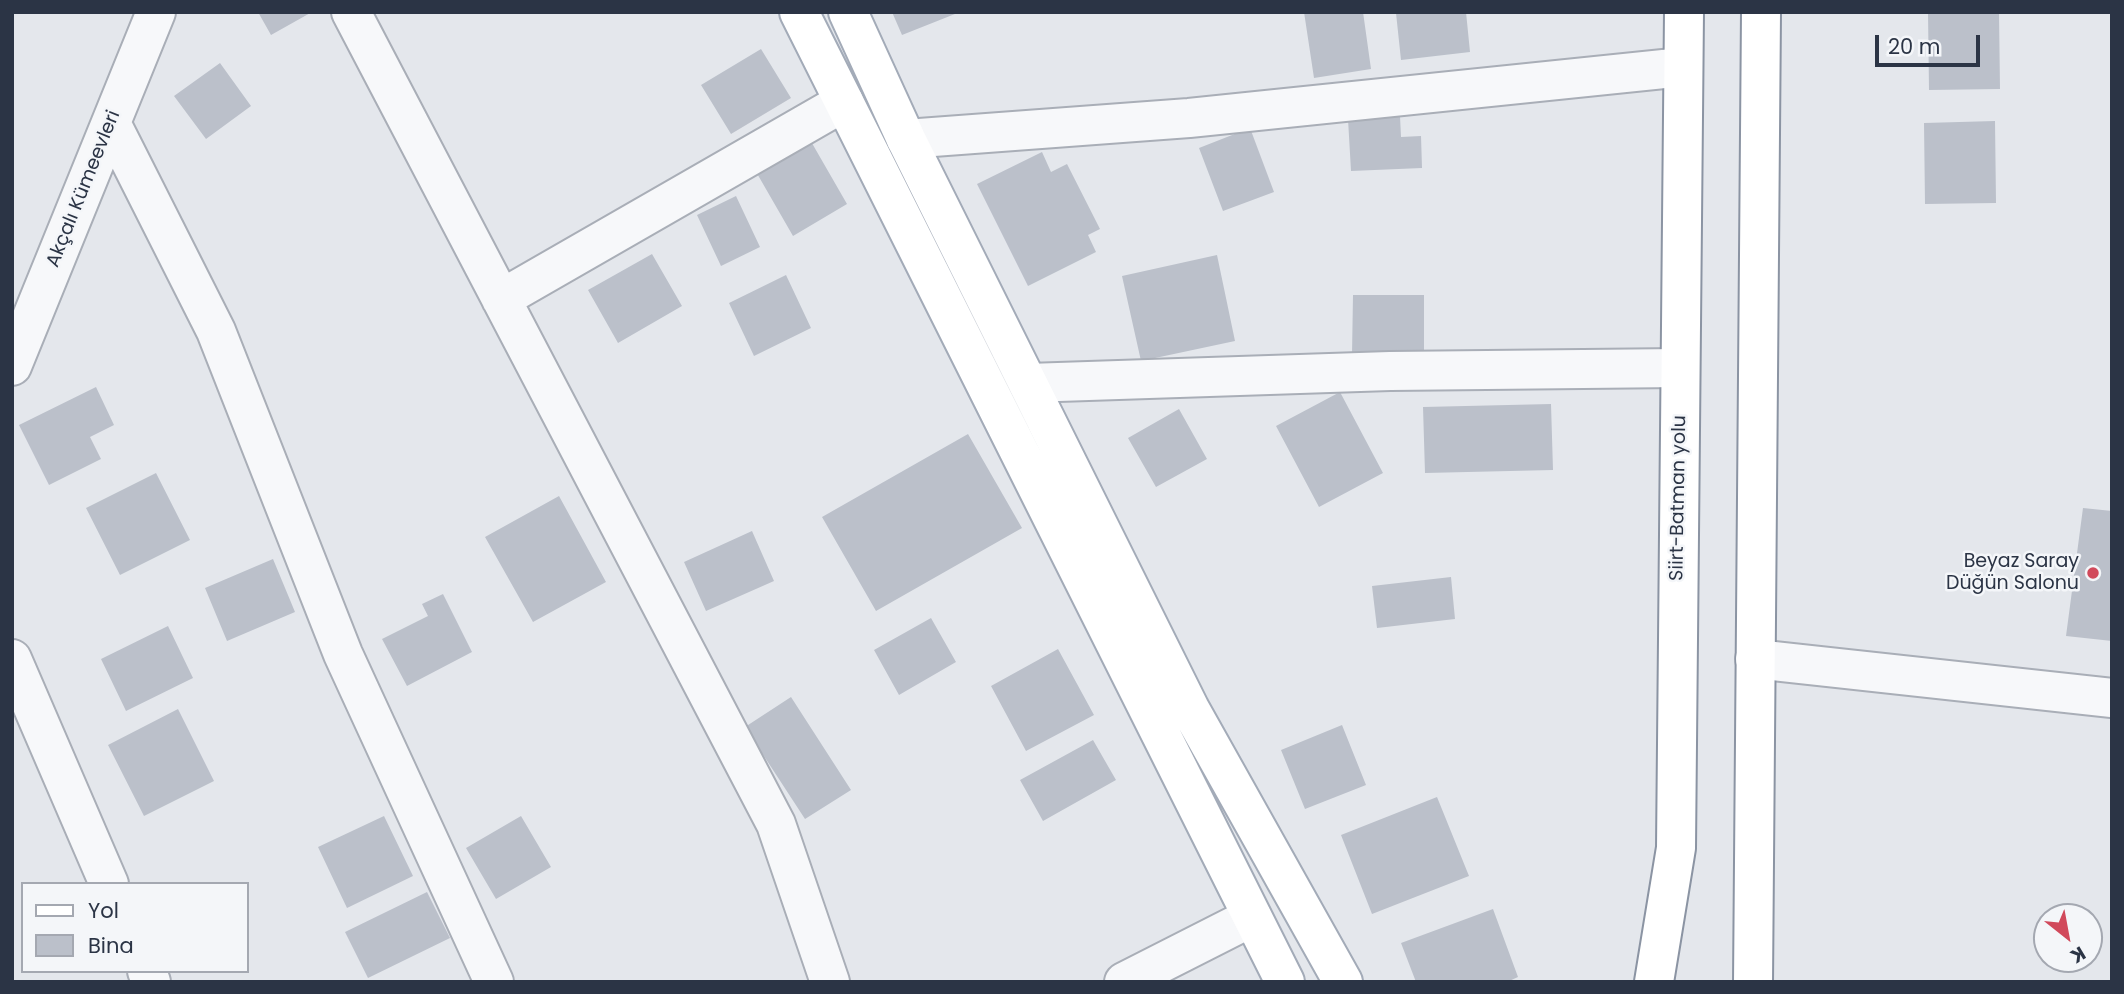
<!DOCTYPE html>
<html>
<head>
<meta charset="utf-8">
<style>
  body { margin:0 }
  #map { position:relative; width:2124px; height:994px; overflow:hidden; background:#e4e7ec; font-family:Poppins,sans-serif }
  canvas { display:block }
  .frame { position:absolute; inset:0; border:14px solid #2b3445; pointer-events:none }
  .legend { position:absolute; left:21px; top:882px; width:228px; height:91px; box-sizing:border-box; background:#f4f6f9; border:2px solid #a4a8b1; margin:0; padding:9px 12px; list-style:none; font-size:21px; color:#2b3445 }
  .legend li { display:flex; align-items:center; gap:14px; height:35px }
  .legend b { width:35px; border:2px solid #a4a8b1 }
  .north { position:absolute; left:2033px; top:903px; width:70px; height:70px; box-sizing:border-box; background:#f4f6f9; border:2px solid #a4a8b1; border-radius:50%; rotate:149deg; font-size:19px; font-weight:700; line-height:28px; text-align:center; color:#2b3445 }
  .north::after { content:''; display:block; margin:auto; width:24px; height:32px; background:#d1495b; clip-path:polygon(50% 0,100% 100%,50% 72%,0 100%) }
  .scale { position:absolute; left:1875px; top:35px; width:105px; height:32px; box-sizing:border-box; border:4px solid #2b3445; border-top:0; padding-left:9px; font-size:21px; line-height:24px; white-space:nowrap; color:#2b3445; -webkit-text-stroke:5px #f4f6f9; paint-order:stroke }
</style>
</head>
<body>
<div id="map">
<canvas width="2124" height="994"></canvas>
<div class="frame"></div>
<ul class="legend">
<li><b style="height:9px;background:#fff"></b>Yol</li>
<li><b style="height:19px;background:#bbc0ca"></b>Bina</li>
</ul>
<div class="north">K</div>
<div class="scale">20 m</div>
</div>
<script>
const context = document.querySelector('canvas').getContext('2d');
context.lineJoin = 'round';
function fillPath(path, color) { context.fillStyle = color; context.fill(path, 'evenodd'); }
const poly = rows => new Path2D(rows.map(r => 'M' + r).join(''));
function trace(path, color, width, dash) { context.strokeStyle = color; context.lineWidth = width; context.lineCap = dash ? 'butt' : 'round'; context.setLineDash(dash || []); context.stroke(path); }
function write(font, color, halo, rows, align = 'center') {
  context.font = font + ' Poppins,sans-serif'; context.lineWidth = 5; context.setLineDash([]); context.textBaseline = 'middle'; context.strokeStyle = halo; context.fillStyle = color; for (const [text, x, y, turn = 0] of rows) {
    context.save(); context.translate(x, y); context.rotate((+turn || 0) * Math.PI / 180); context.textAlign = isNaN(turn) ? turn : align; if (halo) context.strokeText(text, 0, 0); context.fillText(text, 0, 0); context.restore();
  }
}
const building = poly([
  [258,12,312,12,271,35],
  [892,12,960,12,902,35],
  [1304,12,1363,12,1371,69,1314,78],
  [1466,12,1470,52,1401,60,1396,13],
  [1928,12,1999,12,2000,89,1929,90],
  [761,49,791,98,731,134,701,85],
  [220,63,251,106,206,139,174,96],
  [1400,116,1401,137,1421,136,1422,168,1351,171,1348,119],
  [1995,121,1996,203,1925,204,1924,123],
  [1250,128,1274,192,1223,211,1199,148],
  [809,138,847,204,793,236,755,170],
  [1042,152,1051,172,1067,164,1100,229,1088,235,1096,252,1028,286,977,184],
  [736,196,760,247,721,266,697,215],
  [652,254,682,306,618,343,588,290],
  [1217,255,1235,341,1141,361,1122,276],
  [786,275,811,328,754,356,729,303],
  [1353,295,1424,295,1424,355,1352,355],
  [96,387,114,425,90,437,101,459,49,485,19,425],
  [1340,392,1383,473,1319,507,1276,426],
  [1551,404,1553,470,1425,473,1423,407],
  [1179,409,1207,459,1156,487,1128,438],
  [968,434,1022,528,876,611,822,517],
  [156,473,190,540,120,575,86,508],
  [559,496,606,582,533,622,485,537],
  [2083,508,2112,511,2112,641,2066,636],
  [752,531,774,581,706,611,684,562],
  [273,559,295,612,227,641,205,588],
  [1451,577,1455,619,1377,628,1372,586],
  [443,594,472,652,407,686,382,639,428,616,422,604],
  [931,618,956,662,899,695,874,650],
  [168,626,193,678,126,711,101,659],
  [1058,649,1094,715,1026,751,991,686],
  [791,697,851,790,805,819,745,727],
  [178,709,214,781,144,816,108,745],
  [1342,725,1366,785,1305,809,1281,750],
  [1093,740,1116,780,1043,821,1020,780],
  [1437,797,1469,876,1372,914,1341,835],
  [384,816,413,876,347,908,318,847],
  [521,816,551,867,496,899,466,848],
  [427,892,450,938,368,978,345,932],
  [1493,909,1518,977,1507,982,1416,982,1401,943]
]);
const minor = poly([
  [351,12,776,824,830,982],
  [111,123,216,331,343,654,494,982],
  [906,139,1189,118,1683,67],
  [501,299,844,102],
  [12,366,156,12],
  [1028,383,1390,371,1680,368],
  [12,659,109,884],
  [1755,659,2112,698],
  [147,971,151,982],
  [1124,982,1252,917]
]);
const major = poly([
  [799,12,1285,982],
  [848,12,906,139,1190,709,1343,982]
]);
const highway = poly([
  [1654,982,1676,848,1684,12],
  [1753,982,1761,12]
]);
const markers = [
  [2093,573,7,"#d1495b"]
];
const streetNames = [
  ["Akçalı Kümeevleri",84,189,-68],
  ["Siirt-Batman yolu",1679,498,-89]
];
const poiNames = [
  ["Beyaz Saray",2079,562],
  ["Düğün Salonu",2079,584]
];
fillPath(building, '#bbc0ca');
trace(minor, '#a9aeb7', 42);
trace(major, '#a3abb8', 42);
trace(highway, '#8b94a3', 42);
trace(minor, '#f7f8fa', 38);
trace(major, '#fff', 38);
trace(highway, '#fff', 38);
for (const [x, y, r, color] of markers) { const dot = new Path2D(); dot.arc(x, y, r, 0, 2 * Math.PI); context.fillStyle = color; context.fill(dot); trace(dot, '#f4f6f9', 2.5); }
write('19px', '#2b3445', '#f4f6f9', streetNames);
write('19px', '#2b3445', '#f4f6f9', poiNames, 'right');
</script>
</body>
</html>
